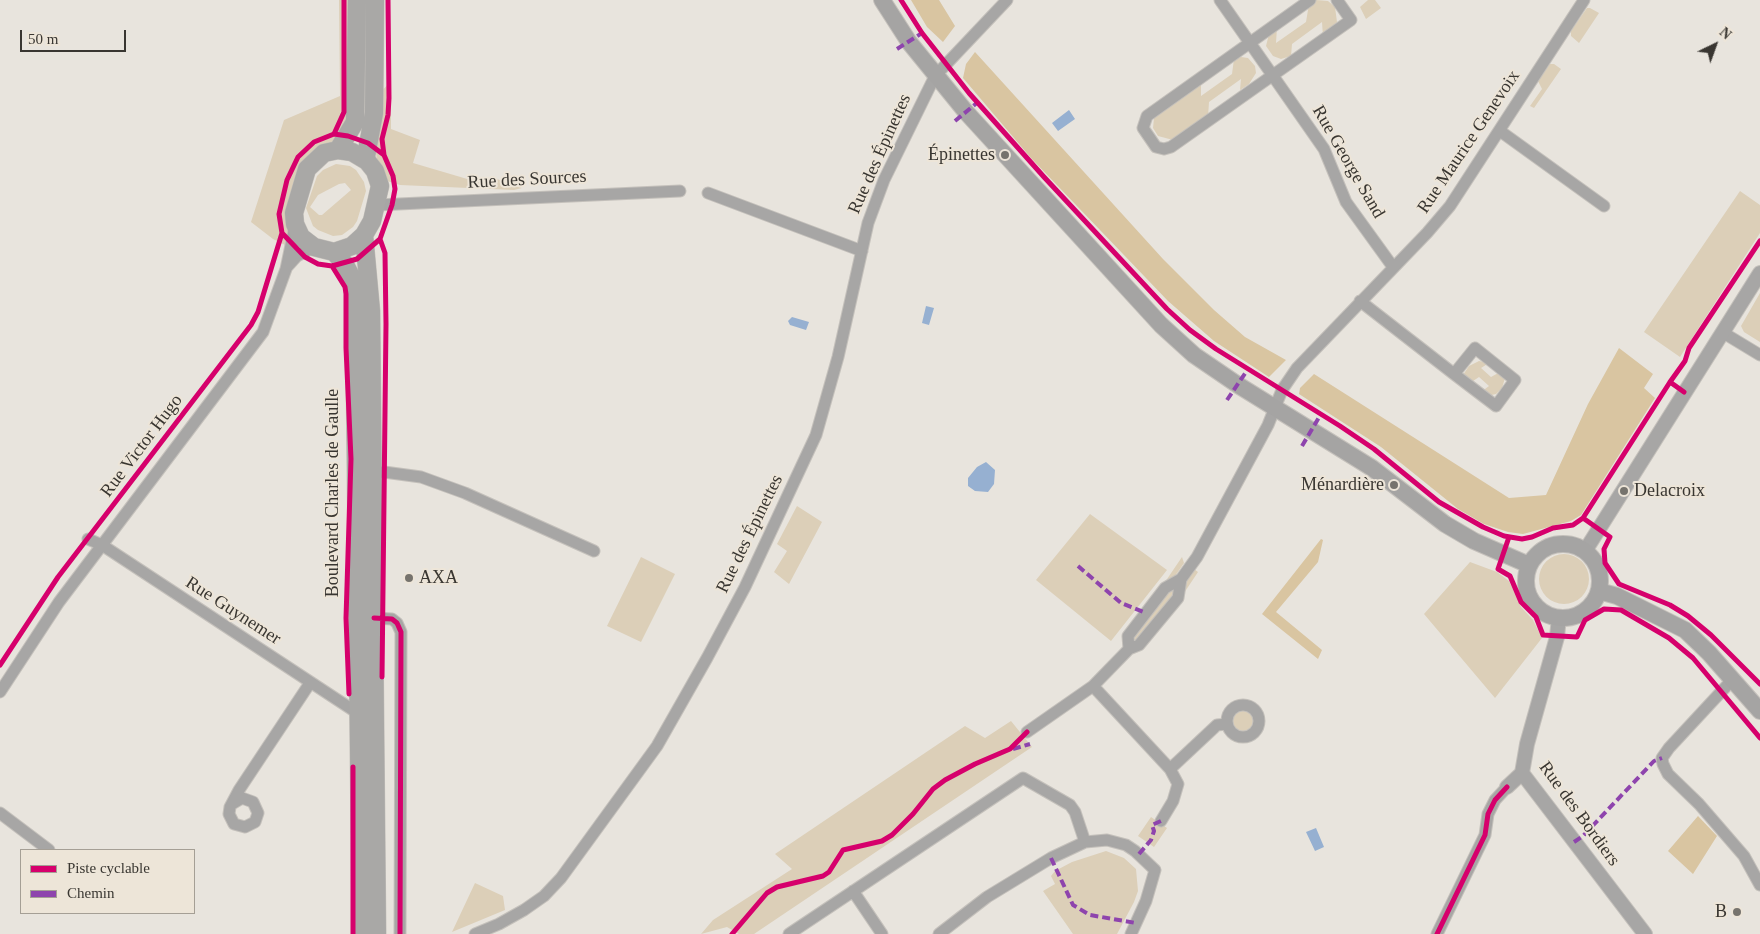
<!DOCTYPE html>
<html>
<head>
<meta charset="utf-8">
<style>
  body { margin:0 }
  #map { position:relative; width:1760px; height:934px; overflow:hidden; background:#e8e4dd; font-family:Georgia,serif }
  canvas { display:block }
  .legend { position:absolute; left:20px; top:849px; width:175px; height:65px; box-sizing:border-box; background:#ede5d8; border:1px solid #a59f95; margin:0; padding:6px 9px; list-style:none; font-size:15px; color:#393631 }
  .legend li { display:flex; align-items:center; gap:10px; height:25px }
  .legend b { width:25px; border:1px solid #a59f95 }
  .north { position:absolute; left:1690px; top:20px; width:50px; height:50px; -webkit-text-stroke:4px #ede5d8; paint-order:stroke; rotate:42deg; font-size:14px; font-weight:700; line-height:20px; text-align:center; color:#393631 }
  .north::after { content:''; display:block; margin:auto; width:18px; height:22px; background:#393631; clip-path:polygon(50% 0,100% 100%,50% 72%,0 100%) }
  .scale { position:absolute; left:20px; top:30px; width:106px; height:22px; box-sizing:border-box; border:2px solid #393631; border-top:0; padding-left:6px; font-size:15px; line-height:18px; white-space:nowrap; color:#393631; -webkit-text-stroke:4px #ede5d8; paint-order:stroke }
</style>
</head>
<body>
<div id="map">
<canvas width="1760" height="934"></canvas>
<ul class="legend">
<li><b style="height:6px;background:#d6006c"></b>Piste cyclable</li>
<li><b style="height:6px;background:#8e44ad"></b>Chemin</li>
</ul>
<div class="north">N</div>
<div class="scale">50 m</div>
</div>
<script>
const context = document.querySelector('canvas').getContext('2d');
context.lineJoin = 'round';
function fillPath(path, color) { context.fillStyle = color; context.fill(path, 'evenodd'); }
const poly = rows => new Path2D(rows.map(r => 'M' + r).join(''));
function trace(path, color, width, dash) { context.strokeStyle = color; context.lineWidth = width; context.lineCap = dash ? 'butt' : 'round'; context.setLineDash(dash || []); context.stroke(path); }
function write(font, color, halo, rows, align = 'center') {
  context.font = font + ' Georgia,serif'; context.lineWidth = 4; context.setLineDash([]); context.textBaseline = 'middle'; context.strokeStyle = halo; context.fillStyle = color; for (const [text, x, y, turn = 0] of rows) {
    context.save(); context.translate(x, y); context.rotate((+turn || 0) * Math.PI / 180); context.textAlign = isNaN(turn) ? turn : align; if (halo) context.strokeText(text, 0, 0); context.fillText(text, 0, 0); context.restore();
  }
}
const green = poly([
  [339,0,350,0,349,119,340,138,311,153,301,164,288,201,290,232,285,245,273,239,251,222,284,120,340,96],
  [1316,0,1328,1,1335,7,1337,22,1332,30,1323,37,1322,22,1292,44,1291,56,1281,59,1273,56,1266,46,1269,34,1277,27,1276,43,1306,22,1309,4],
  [1368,0,1375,0,1381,8,1366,19,1360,7],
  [1587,8,1590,8,1599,13,1579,43,1571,36,1571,31],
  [1241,57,1248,58,1255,66,1256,73,1249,84,1240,90,1241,79,1209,102,1208,117,1173,140,1158,136,1153,128,1154,118,1199,82,1201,85,1201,96,1232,74,1234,59],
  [1550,64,1554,64,1561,69,1534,108,1530,106,1542,89,1538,81],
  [391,81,391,129,420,140,413,163,491,186,494,178,522,188,514,190,400,185,387,181,377,161,375,145,381,92],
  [336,164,350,166,356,170,364,182,366,191,357,221,353,227,342,235,333,236,318,230,313,226,306,208,317,176,323,170],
  [345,183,351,190,322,215,319,215,310,207,318,195,339,184],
  [1740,191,1760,205,1760,233,1680,357,1644,332],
  [1760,293,1760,342,1744,332,1741,326],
  [1479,361,1489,363,1481,368,1491,377,1500,372,1505,378,1502,388,1496,394,1487,396,1481,392,1489,386,1479,377,1470,383,1463,375,1469,366],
  [797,506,822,522,789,584,774,572,787,551,777,544],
  [1090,514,1167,570,1111,641,1036,580],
  '1539 579a25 25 0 1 1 50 0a25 25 0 1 1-50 0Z',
  [641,557,675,574,641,642,607,626],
  [1182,557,1184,563,1175,576,1165,582],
  [1470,562,1497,572,1509,581,1521,607,1533,620,1542,638,1495,698,1424,614],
  [1194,569,1198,572,1180,599,1183,586],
  [1170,589,1174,590,1175,593,1139,640,1134,641,1133,638],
  '1233 721a10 10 0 1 1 20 0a10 10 0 1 1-20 0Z',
  [1011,721,1032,747,754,934,739,934,727,927,701,934,713,920,792,869,775,854,965,726,985,738],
  [1151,817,1167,828,1154,847,1138,836],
  [1106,851,1124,858,1136,869,1138,891,1134,902,1117,934,1073,934,1043,891,1055,884,1051,876,1055,871,1072,862],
  [475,883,503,896,505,910,452,932]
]);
const forest = poly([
  [911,0,939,0,955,26,943,42,927,27],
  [975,52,1163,259,1214,310,1245,337,1286,360,1269,377,1214,341,1168,301,1031,158,963,78,966,64],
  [1619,348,1653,374,1644,388,1655,398,1581,515,1571,521,1523,534,1508,532,1484,524,1458,509,1381,447,1299,394,1300,388,1314,374,1509,498,1546,495,1588,404],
  [1321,539,1323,540,1318,562,1276,612,1322,650,1318,659,1262,614],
  [1698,816,1717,836,1693,874,1668,851]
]);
const water = poly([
  [1069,110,1075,119,1058,131,1052,123],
  [926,306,934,308,929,325,922,323],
  [792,317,809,322,806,330,790,325,788,321],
  [986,462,995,470,994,484,988,492,975,491,968,486,968,478,977,467],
  [1316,828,1324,847,1315,851,1306,832]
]);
const minor = poly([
  [1220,0,1324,149,1346,202,1393,267],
  [1310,0,1147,116,1143,128,1156,147,1164,149,1171,147,1351,20,1337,0],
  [1500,131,1604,206],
  [708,193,862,251],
  [377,205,680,191],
  [287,267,297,256,314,247],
  [1360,301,1454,374,1496,406,1515,380,1475,348,1454,374],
  [1722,332,1760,355],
  [373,473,384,472,421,477,465,493,594,551],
  [88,539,102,545,359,714],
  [374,618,392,619,397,623,401,632,400,934],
  [1129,649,1128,636,1165,588,1181,579],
  [1733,679,1669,748,1662,758,1663,764,1668,774,1699,804,1744,856,1760,885],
  [1093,686,1170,769,1178,784,1173,801,1161,821],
  [0,692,59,602,263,332,286,269,295,226],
  '1227 721a16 16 0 1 1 32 0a16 16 0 1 1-32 0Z',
  [1027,732,1093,686,1129,649,1139,645,1178,598,1181,579,1197,557,1268,425,1282,390,1297,368,1427,233,1450,206,1584,0],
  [1170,769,1217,725,1227,724],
  [232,804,242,798,253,802,258,813,255,822,245,827,234,824,229,814,230,807,239,790,310,683],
  [0,813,49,850],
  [853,891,882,934],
  [475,934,499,924,524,910,544,896,561,878,657,746,707,658,745,587,816,435,838,357,868,223,884,180,935,76,1007,0],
  [789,934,1023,778,1070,805,1075,812,1085,842],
  [939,934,987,897,1051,858,1085,842,1107,840,1126,845,1135,851,1155,870,1146,901,1131,934],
  [1437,934,1485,835,1488,814,1495,800,1507,787]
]);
const tertiary = poly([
  [1585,551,1760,273],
  [1559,617,1557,637,1527,744,1522,773,1645,934],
  [1507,787,1522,773]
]);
const secondary = poly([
  [882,0,909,42,966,112,1161,325,1194,355,1238,385,1372,468,1445,524,1474,541,1529,565],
  '1526 581a37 37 0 1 1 74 0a37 37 0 1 1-74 0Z',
  [1599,591,1617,596,1685,630,1709,653,1760,711]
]);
const primary = poly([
  [338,150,352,152,367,161,375,171,380,186,372,221,364,235,352,246,334,252,314,247,301,237,295,224,294,213,307,169,324,153,338,150],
  [338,150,355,122,357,0],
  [367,161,366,156,374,113,375,0],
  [364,235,371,311,377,934],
  [334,252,344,263,354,282,361,934]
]);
const quiet = poly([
  [897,49,922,33],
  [955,121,978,102],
  [1227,400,1248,369],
  [1302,446,1321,414],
  [1078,566,1121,603,1146,613],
  [1013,749,1030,744],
  [1574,842,1583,836,1654,761,1662,758],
  [1139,854,1151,840,1154,831,1152,825,1161,821],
  [1051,858,1073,905,1090,915,1136,923]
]);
const cycleway = poly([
  [901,0,922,33,969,93,1044,177,1167,309,1190,330,1216,349,1340,426,1374,449,1439,502,1483,527,1504,536,1522,539,1532,537,1553,528,1573,525,1583,518,1670,382],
  [334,134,348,136,368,143,384,155,393,176,395,189,392,205,380,239,357,259,332,266,318,264,305,257,282,233,279,214,287,180,298,157,314,142,334,134],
  [334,134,344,112,344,0],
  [384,155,382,139,388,115,389,98,388,0],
  [380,239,385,253,386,324,382,677],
  [332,266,345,287,346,294,346,348,351,459,346,618,349,694],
  [1684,392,1670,382,1685,361,1689,348,1760,241],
  [1583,518,1610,537,1604,549,1605,563,1619,584,1670,605,1688,616,1711,635,1760,684],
  [1509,537,1498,569,1510,576,1521,602,1536,617,1543,635,1577,637,1585,620,1604,609,1621,610,1669,638,1693,658,1760,738],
  [374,618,392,619,397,623,401,632,400,934],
  [0,665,58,577,251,325,258,312,282,233],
  [353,767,353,934],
  [732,934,767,893,777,887,823,876,829,872,843,850,882,841,892,835,913,814,933,789,945,780,975,764,1010,749,1027,732],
  [1437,934,1485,835,1488,814,1495,800,1507,787]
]);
const markers = [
  [1005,155,5,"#76736d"],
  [1394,485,5,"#76736d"],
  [1624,491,5,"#76736d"],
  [409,578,5,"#76736d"],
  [1737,912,5,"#76736d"]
];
const streetNames = [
  ["Rue Maurice Genevoix",1469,142,-56],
  ["Rue des Épinettes",880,154,-66],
  ["Rue George Sand",1348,162,60],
  ["Rue des Sources",527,180,-3],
  ["Rue Victor Hugo",142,446,-53],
  ["Boulevard Charles de Gaulle",333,493,-90],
  ["Rue des Épinettes",750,534,-64],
  ["Rue Guynemer",233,611,33],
  ["Rue des Bordiers",1579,814,54]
];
const poiNames = [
  ["Épinettes",995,155],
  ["Ménardière",1384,485],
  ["Delacroix",1634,491,"left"],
  ["AXA",419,578,"left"],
  ["B",1727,912]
];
fillPath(green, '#dccfb8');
fillPath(forest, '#d9c5a1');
fillPath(water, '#96b0d1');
trace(minor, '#c4c0bb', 13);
trace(tertiary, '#c4c0bb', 16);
trace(secondary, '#c4c0bb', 18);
trace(primary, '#c4c0bb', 19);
trace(minor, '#a7a6a5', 11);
trace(tertiary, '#a7a6a5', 14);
trace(secondary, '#a5a4a3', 16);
trace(primary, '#a9a8a6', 18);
trace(quiet, '#8e44ad', 4, [8, 4]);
trace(cycleway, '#d6006c', 5);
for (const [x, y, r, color] of markers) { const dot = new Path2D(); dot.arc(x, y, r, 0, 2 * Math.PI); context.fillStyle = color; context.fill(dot); trace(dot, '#ede5d8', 2); }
write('18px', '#393631', '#ede5d8', streetNames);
write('18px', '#393631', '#ede5d8', poiNames, 'right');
</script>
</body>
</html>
